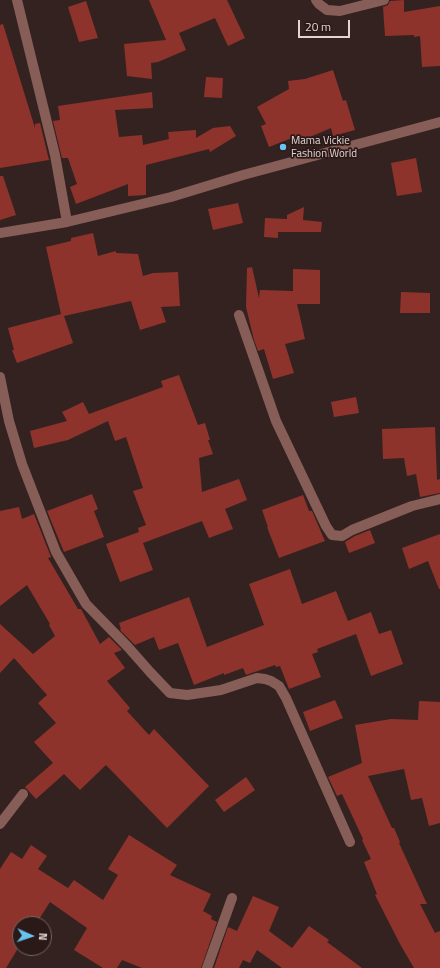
<!DOCTYPE html>
<html>
<head>
<meta charset="utf-8">
<style>
  body { margin:0 }
  #map { position:relative; width:440px; height:968px; overflow:hidden; background:#342220; font-family:"Titillium Web",sans-serif }
  canvas { display:block }
  .north { position:absolute; left:12px; top:916px; width:40px; height:40px; box-sizing:border-box; background:#2a1917; border:1px solid #746463; border-radius:50%; rotate:93deg; font-size:11px; font-weight:700; line-height:16px; text-align:center; color:#e2d5d4 }
  .north::after { content:''; display:block; margin:auto; width:14px; height:18px; background:#67c4f0; clip-path:polygon(50% 0,100% 100%,50% 72%,0 100%) }
  .scale { position:absolute; left:298px; top:20px; width:52px; height:18px; box-sizing:border-box; border:2px solid #e2d5d4; border-top:0; padding-left:5px; font-size:12px; line-height:14px; white-space:nowrap; color:#e2d5d4; -webkit-text-stroke:3px #2a1917; paint-order:stroke }
</style>
</head>
<body>
<div id="map">
<canvas width="440" height="968"></canvas>
<div class="north">N</div>
<div class="scale">20 m</div>
</div>
<script>
const context = document.querySelector('canvas').getContext('2d');
context.lineJoin = 'round';
function fillPath(path, color) { context.fillStyle = color; context.fill(path, 'evenodd'); }
const poly = rows => new Path2D(rows.map(r => 'M' + r).join(''));
function trace(path, color, width, dash) { context.strokeStyle = color; context.lineWidth = width; context.lineCap = dash ? 'butt' : 'round'; context.setLineDash(dash || []); context.stroke(path); }
function write(font, color, halo, rows, align = 'center') {
  context.font = font + ' "Titillium Web",sans-serif'; context.lineWidth = 3.5; context.setLineDash([]); context.textBaseline = 'middle'; context.strokeStyle = halo; context.fillStyle = color; for (const [text, x, y, turn = 0] of rows) {
    context.save(); context.translate(x, y); context.rotate((+turn || 0) * Math.PI / 180); context.textAlign = isNaN(turn) ? turn : align; if (halo) context.strokeText(text, 0, 0); context.fillText(text, 0, 0); context.restore();
  }
}
const building = poly([
  [149,0,227,0,245,38,228,46,215,18,179,33,186,50,158,62,151,63,152,79,127,76,124,44,166,40],
  [404,0,404,12,440,6,440,66,422,67,420,36,414,37,414,35,385,36,383,7,388,5,390,1],
  [86,1,98,38,79,42,68,7],
  [3,24,35,128,35,124,40,123,49,160,0,168,0,25],
  [333,70,343,101,346,100,355,130,333,136,331,128,298,142,297,136,269,147,261,126,266,124,257,107,289,89,288,81,305,79],
  [206,77,223,78,222,98,204,97],
  [152,92,153,108,115,110,119,137,142,135,143,145,169,139,168,132,196,130,196,138,213,128,230,126,236,136,210,152,209,149,146,165,146,195,128,196,128,184,76,204,70,187,77,184,68,158,62,158,53,121,60,120,58,106],
  [416,158,422,192,397,196,391,163],
  [0,176,3,176,16,215,0,220],
  [238,203,243,223,213,230,208,209],
  [304,207,303,220,322,222,321,232,278,232,278,238,264,237,265,218,287,219,287,215],
  [93,233,98,256,116,251,116,253,138,254,143,276,153,273,178,272,180,306,161,307,166,322,140,330,131,301,64,316,73,343,17,363,12,350,14,350,8,328,61,314,46,247,71,241,71,238],
  [252,267,259,298,260,290,293,291,293,269,320,270,320,304,297,304,305,339,285,344,294,373,273,379,264,349,258,351,254,340,246,307,247,268],
  [401,292,430,293,430,313,400,313],
  [179,375,198,425,205,423,210,440,208,440,213,454,199,458,202,492,239,479,247,500,225,509,233,529,209,538,202,521,143,543,153,570,120,582,106,544,139,532,138,528,146,525,133,491,143,488,126,437,115,441,108,421,68,440,34,448,30,431,67,421,62,412,83,402,89,414,163,387,161,381],
  [356,397,359,413,334,417,331,402],
  [435,427,437,480,440,479,440,493,420,497,416,474,407,476,404,458,383,459,382,429],
  [92,494,98,509,94,511,104,537,64,552,47,511],
  [303,495,309,511,312,511,325,541,279,558,267,527,268,527,262,510],
  [19,507,22,519,34,514,51,557,48,558,78,609,81,609,100,644,109,637,122,650,114,653,125,668,107,681,130,708,127,711,149,735,154,729,209,786,167,828,106,765,80,790,64,774,36,799,25,787,53,763,34,742,56,723,38,703,47,695,14,658,0,673,0,624,33,654,55,636,49,625,50,624,27,585,0,606,0,511],
  [370,530,375,543,349,553,345,542,355,536],
  [440,534,440,589,439,589,428,561,409,569,402,548],
  [290,569,302,604,336,591,348,621,371,612,379,634,391,630,403,664,371,676,356,634,317,649,318,652,312,654,321,677,289,689,280,666,276,667,275,665,246,675,243,668,224,675,224,673,194,685,178,643,159,650,154,637,135,645,120,630,121,629,119,623,189,597,207,647,264,625,249,584],
  [335,700,343,718,310,731,303,712],
  [419,701,440,702,440,823,429,826,422,798,411,800,404,769,368,776,392,828,394,828,400,842,399,843,427,904,420,904,435,933,440,931,440,968,414,968,400,944,375,895,377,894,364,862,371,859,362,840,363,839,342,794,337,796,328,777,362,763,355,725,391,719,418,720],
  [246,777,255,790,224,812,215,800],
  [129,835,177,865,170,875,211,894,203,911,212,916,211,919,217,922,201,968,142,968,122,960,117,968,103,968,74,950,87,928,50,902,36,924,20,924,20,945,6,968,0,968,0,869,11,852,22,859,31,845,47,856,38,869,68,888,74,880,103,900,118,875,108,869],
  [253,896,279,907,269,931,292,948,309,926,329,940,327,942,362,968,282,968,257,950,250,963,243,960,239,968,214,968,228,927,237,931]
]);
const minor = poly([
  [17,0,55,155,67,222],
  [316,0,319,4,327,10,340,11,384,0],
  [0,233,67,222,171,197,243,175,440,122],
  [239,315,276,421,326,526,332,535,342,536,352,530,412,506,440,499],
  [0,377,9,421,22,464,56,552,86,604,128,647,150,672,170,693,187,695,221,690,257,678,265,679,271,681,279,686,286,698,350,842],
  [0,824,23,794],
  [207,968,232,898]
]);
const markers = [
  [283,147,4,"#67c4f0"]
];
const poiNames = [
  ["Mama Vickie",291,141],
  ["Fashion World",291,154]
];
fillPath(building, '#8e332c');
trace(minor, '#875d57', 10);
for (const [x, y, r, color] of markers) { const dot = new Path2D(); dot.arc(x, y, r, 0, 2 * Math.PI); context.fillStyle = color; context.fill(dot); trace(dot, '#2a1917', 1.5); }
write('11px', '#e2d5d4', '#2a1917', poiNames, 'left');
</script>
</body>
</html>
